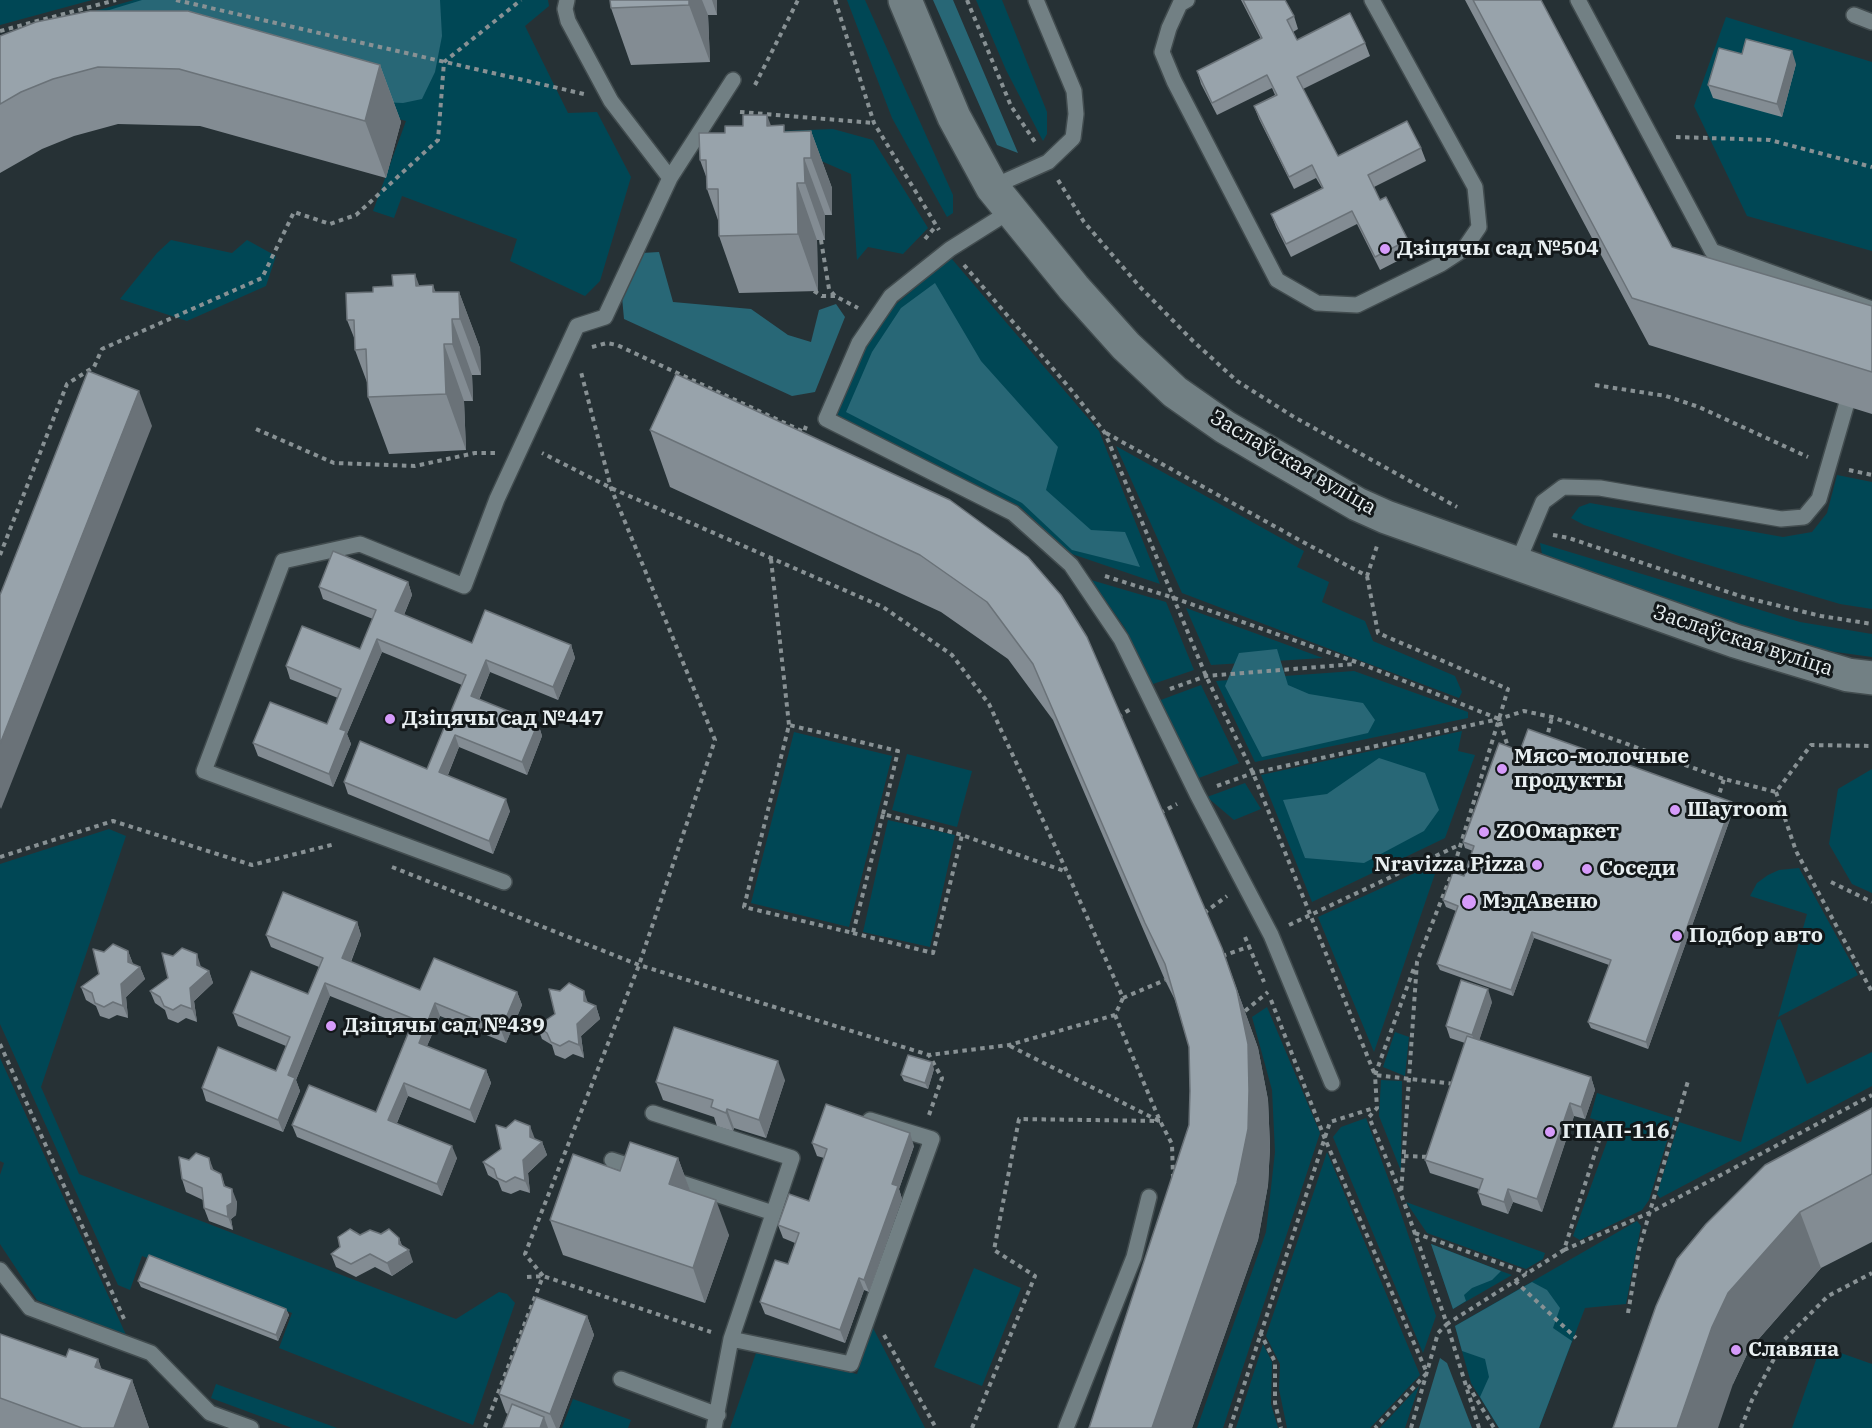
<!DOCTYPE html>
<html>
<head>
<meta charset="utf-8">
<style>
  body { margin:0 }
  canvas { display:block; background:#263135 }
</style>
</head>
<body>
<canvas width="1872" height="1428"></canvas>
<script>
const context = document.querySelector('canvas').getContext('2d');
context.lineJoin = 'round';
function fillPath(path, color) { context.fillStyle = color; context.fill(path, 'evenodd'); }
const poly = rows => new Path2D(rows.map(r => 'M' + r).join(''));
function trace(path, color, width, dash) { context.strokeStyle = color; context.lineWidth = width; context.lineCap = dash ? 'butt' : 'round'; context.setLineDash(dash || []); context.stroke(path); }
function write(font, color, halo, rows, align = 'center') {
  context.font = font + ' "IBM Plex Serif",serif'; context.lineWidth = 6; context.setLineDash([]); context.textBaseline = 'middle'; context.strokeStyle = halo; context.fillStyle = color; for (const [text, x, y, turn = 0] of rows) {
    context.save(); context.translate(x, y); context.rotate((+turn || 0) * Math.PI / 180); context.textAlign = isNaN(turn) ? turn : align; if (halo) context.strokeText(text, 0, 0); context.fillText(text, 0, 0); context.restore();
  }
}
const green = poly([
  [0,0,92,0,0,25],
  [134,0,548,0,549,6,525,26,568,113,597,112,631,177,600,281,585,296,510,261,517,239,402,196,394,218,373,211,406,121,209,65,0,38],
  [847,0,865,0,953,195,953,213,947,217,892,118],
  [976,0,1002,0,1047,112,1047,134,1043,141,1006,70],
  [1726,17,1872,62,1872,251,1747,216,1694,106],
  [833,129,873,140,928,228,903,254,868,247,857,260,851,174,755,132],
  [171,240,232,253,247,240,276,256,266,286,187,321,120,299,157,253],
  [951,258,1099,431,1160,584,1069,553,1019,506,835,417,864,348,896,304],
  [1116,446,1304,551,1297,567,1329,582,1322,602,1365,621,1373,641,1455,676,1462,692,1459,698,1182,593],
  [1837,475,1872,482,1872,609,1840,604,1688,559,1584,525,1571,518,1579,507,1590,503,1783,537,1812,532,1827,513],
  [1540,543,1800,622,1872,634,1872,657,1792,646,1546,561,1542,554],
  [1091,580,1166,602,1194,670,1153,684,1125,628],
  [1186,608,1323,658,1211,665],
  [1354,671,1468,712,1468,718,1255,762,1216,681],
  [1201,685,1239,763,1196,779,1158,701],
  [1462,731,1458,751,1475,755,1445,838,1312,902,1261,775],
  [794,732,892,756,849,927,751,903],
  [907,754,972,771,957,827,892,810],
  [1872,769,1872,893,1852,884,1829,844,1838,789],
  [1245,783,1261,809,1234,820,1207,797],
  [888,820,955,835,930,947,863,932],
  [109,829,126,836,41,1087,79,1174,456,1319,499,1292,507,1294,515,1303,473,1425,279,1348,292,1313,142,1256,130,1290,118,1285,0,1024,0,864],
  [1439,862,1374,1052,1318,917],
  [1799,868,1858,975,1778,1017,1807,914,1750,896,1757,883,1768,875,1779,870],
  [1267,1007,1320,1133,1223,1428,1197,1428,1266,1232,1275,1152,1272,1090,1252,1017],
  [1780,1019,1807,1084,1872,1052,1872,1086,1660,1198,1657,1194,1679,1122,1741,1142,1777,1020],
  [1395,1032,1409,1037,1405,1076,1383,1067],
  [0,1058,127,1337,37,1300,0,1244,0,1175,4,1163,0,1161],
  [1381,1080,1402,1081,1401,1171,1379,1116],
  [1597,1093,1674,1118,1649,1200,1642,1210,1580,1240,1573,1236,1613,1125,1590,1118],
  [1366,1118,1399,1208,1436,1316,1423,1353,1333,1137,1341,1127],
  [1327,1152,1420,1375,1370,1428,1287,1428,1279,1389,1280,1364,1266,1336],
  [1406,1202,1545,1253,1543,1259,1526,1269,1427,1233],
  [1637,1221,1641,1226,1626,1304,1585,1308,1539,1428,1499,1428,1471,1383,1455,1326],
  [1431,1244,1501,1271,1512,1275,1453,1309],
  [974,1268,1021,1288,982,1386,934,1367],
  [873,1328,925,1428,730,1428,756,1353,857,1374],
  [1263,1344,1272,1362,1271,1404,1278,1428,1236,1428],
  [1821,1346,1872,1364,1872,1428,1792,1428],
  [216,1384,337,1428,292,1428,211,1398],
  [1419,1386,1405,1428,1380,1428],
  [573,1399,631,1420,628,1428,562,1428]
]);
const forest = poly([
  [142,0,440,0,442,36,435,72,422,99,403,103,380,102,93,15],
  [933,0,953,0,1018,153,997,145],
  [659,252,673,302,751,309,788,335,811,342,819,310,836,304,845,317,815,392,792,396,624,319,622,297,642,253],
  [935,283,981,361,1058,447,1046,490,1091,530,1125,532,1140,567,1072,550,1022,503,846,412,872,352,901,308],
  [1277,649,1288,685,1309,694,1363,703,1375,720,1368,733,1262,757,1225,686,1239,653],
  [1379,758,1425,773,1439,810,1424,831,1364,863,1305,858,1283,800,1327,794],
  [1431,1244,1501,1271,1492,1280,1472,1288,1464,1295,1466,1301,1453,1309],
  [1532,1282,1547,1290,1560,1308,1553,1328,1572,1341,1539,1428,1499,1428,1480,1397,1489,1377,1485,1359,1462,1351,1455,1326],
  [1440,1358,1447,1363,1472,1428,1419,1428]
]);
const path = poly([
  [176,0,584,94],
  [835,0,874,123,939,230],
  [967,0,1011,106,1037,145],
  [0,31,116,0],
  [755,85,798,0],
  [740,112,874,123],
  [1676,137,1770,140,1872,167],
  [1058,180,1084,222,1140,287,1193,341,1237,381,1294,417,1457,507],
  [925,239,936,226],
  [821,240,829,289,835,296,858,308],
  [964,265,1073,392,1105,433,1206,676,1253,773,1375,1075,1456,1084],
  [814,291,822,296,835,296],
  [592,347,607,343,617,345,804,432,806,426],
  [1595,385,1666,396,1699,407,1808,457],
  [256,429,334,463,415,466,475,453,497,453],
  [1106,433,1303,542,1367,576,1377,546],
  [1849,470,1872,475],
  [1553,535,1569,538,1743,597,1821,616,1872,624],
  [0,555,67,384,94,367,102,349,262,278,294,212,330,224,356,215,438,140,444,62,521,0],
  [771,559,789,725],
  [1105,576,1174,598,1359,663,1499,719,1452,873,1417,962,1401,1194],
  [1367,576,1378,633,1508,689,1499,719,1509,750],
  [1170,689,1206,676,1355,664],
  [1118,717,1132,708],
  [1546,741,1552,717],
  [1217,786,1253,773,1499,719,1524,711,1552,717,1724,779,1776,792,1811,745,1872,746],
  [1776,792,1796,851,1872,992],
  [1717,801,1724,779],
  [1160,813,1177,804],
  [883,814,898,751,789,725,744,907,853,933,883,814,962,835,1067,872],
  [0,857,113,821,252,865,335,844],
  [392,867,639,965,929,1055,1009,1045,1115,1015,1123,998,1067,872,989,704,952,655,883,607,611,488,542,453],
  [1831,882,1872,902],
  [1204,913,1227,896],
  [1289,925,1459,845],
  [853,933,933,953,962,835],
  [1245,937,1264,982],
  [1222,956,1251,946],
  [1123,998,1165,980],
  [1271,1000,1325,1139,1427,1373,1375,1428],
  [1245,1011,1268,992],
  [1115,1015,1160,1121,1172,1144,1173,1177],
  [0,1044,125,1321],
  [1010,1046,1159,1121],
  [929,1115,942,1078,929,1055],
  [1404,1156,1430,1157],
  [1415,1233,1527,1273],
  [1564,1250,1649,1213,1872,1095],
  [527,1277,543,1276,711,1332],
  [1515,1281,1576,1338],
  [1628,1313,1639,1249,1688,1081],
  [1260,1332,1275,1362,1275,1403,1281,1428],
  [884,1335,936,1428],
  [1468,1385,1494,1428],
  [485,1427,543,1276,525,1254,639,965,715,740,611,488,581,372],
  [972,1428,1035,1276,994,1250,1019,1119,1160,1121],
  [1230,1428,1330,1122,1374,1108],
  [1411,1428,1438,1333,1447,1324,1401,1194,1369,1117,1377,1108,1375,1075,1414,968],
  [1479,1428,1447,1324,1564,1250,1603,1128],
  [1741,1428,1752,1400,1784,1340,1828,1296,1872,1273]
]);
const service = poly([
  [567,0,565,9,568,21,611,101,670,178],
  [1187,0,1180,4,1169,28,1162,52,1174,81,1277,280,1317,303,1357,305,1441,264,1464,249,1479,227,1475,187,1372,0],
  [1578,0,1712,251,1872,309],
  [1854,15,1872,22],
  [992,187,1048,162,1073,138,1076,114,1074,91,1036,0],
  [1012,210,950,249,891,296,859,343,826,419,1013,513,1071,565,1121,639,1197,794,1271,935,1332,1083],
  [1517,564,1543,502,1563,487,1600,488,1781,519,1804,517,1819,499,1846,406],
  [504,882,204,771,283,561,360,544,464,586,497,499,577,326,605,317,670,178,733,80],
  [653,1113,792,1158,731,1339,714,1428],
  [612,1160,642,1170],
  [670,1179,773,1213],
  [0,1270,30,1308,151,1353,210,1413,251,1428],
  [731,1339,851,1364,932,1139,870,1120],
  [621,1379,718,1415],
  [1066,1428,1134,1257,1149,1197]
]);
const secondary = poly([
  [905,0,954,117,992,187,1074,288,1126,346,1175,392,1225,427,1276,457,1357,504,1386,517,1735,641,1848,675,1872,678]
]);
const wall = poly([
  [610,0,717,0,717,15,708,15,710,62,631,65,611,8],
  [1241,0,1285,0,1294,16,1298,29,1293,32,1297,40,1365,43,1370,56,1303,89,1338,156,1421,148,1426,161,1374,187,1380,200,1408,240,1413,253,1380,270,1357,224,1291,257,1276,227,1271,214,1322,188,1316,178,1294,189,1259,119,1254,106,1275,95,1272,88,1217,115,1201,84,1197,71,1261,39],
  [1465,0,1541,0,1672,247,1872,306,1872,414,1649,345],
  [0,36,380,65,401,122,386,178,200,126,118,124,74,136,42,149,0,173],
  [1742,54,1796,64,1782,117,1713,98,1708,85],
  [771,126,786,132,811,131,832,188,832,215,825,215,825,240,817,240,818,291,739,293,719,236,718,220,707,189,707,179,700,160,725,133],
  [419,286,435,292,459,292,480,348,481,375,472,375,473,401,464,401,466,450,389,454,368,397,368,385,355,350,355,340,347,320,373,292],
  [650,430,950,500,1222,948,1258,1048,1268,1100,1270,1147,1268,1185,1258,1240,1192,1428,1089,1428,1189,1125,1190,1091,1189,1047,1175,1000,1165,980,1053,720,1008,659,941,612,670,487],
  [408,582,412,595,404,615,472,643,571,645,575,658,558,700,490,672,479,700,538,723,542,736,527,775,459,747,448,775,510,811,493,854,348,794,344,782,427,769,462,685,382,652,347,734,351,744,333,787,258,756,253,743,327,724,338,698,290,679,286,666,360,649,373,619,323,599,319,587],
  [1520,751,1732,802,1734,808,1648,1049,1591,1028,1588,1022,1609,965,1534,938,1513,996,1440,970,1437,964,1456,911,1446,907,1443,900,1464,876,1473,851,1465,848,1463,842],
  [357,922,361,935,351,962,420,990,517,992,522,1005,506,1043,440,1016,427,1046,486,1070,491,1083,475,1123,408,1096,397,1123,457,1158,442,1196,297,1137,292,1125,376,1112,410,1028,330,996,296,1080,300,1091,283,1132,206,1101,202,1088,276,1071,286,1046,238,1026,233,1013,308,994,319,967,271,947,266,935],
  [128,951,133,964,140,967,145,979,126,997,128,1018,117,1015,109,1019,100,1016,96,1006,86,1000,81,987,99,974,104,952],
  [201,967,209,971,213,983,194,1001,197,1022,186,1018,178,1023,168,1019,165,1010,155,1003,150,991,168,978],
  [1492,1002,1479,1040,1591,1077,1595,1090,1585,1119,1574,1116,1542,1212,1513,1202,1508,1214,1482,1205,1478,1193,1479,1189,1430,1173,1425,1160,1465,1043,1450,1038,1446,1026],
  [588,1003,596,1006,600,1019,581,1036,584,1058,573,1054,565,1059,555,1055,552,1045,542,1039,537,1026],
  [934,1069,928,1089,904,1081,901,1075],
  [785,1080,766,1138,734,1128,733,1131,717,1126,714,1117,663,1100,656,1082],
  [1872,1108,1872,1242,1821,1268,1749,1350,1733,1384,1613,1428],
  [535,1139,542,1142,547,1155,528,1173,530,1193,520,1190,511,1194,502,1191,498,1181,488,1175,483,1162],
  [812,1143,914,1146,899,1189,902,1199,869,1292,864,1290,845,1343,765,1314,760,1302,788,1264,795,1243,783,1238,778,1225,809,1201,824,1158,817,1156],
  [678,1158,690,1191,729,1235,705,1303,563,1255,550,1220,620,1171],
  [214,1171,221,1174,225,1186,237,1202,236,1215,231,1219,233,1230,209,1221,204,1208,203,1200,186,1192,182,1179],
  [381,1234,399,1238,402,1246,413,1262,392,1276,375,1267,356,1277,336,1267,331,1254,360,1235],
  [138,1281,286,1309,289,1315,278,1341,141,1287],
  [587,1316,594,1335,559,1428,503,1428,508,1414,506,1413,499,1394],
  [0,1334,66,1357,98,1359,101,1369,132,1380,149,1428,0,1428]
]);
const shadedWall = poly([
  [689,0,702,0,708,15,710,62,689,5],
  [712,0,717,0,717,15],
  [1792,51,1796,64,1782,117,1777,104],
  [380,65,401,122,386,178,365,121],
  [767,115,788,171,767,126],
  [811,131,832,188,832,215,811,158],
  [804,158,825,215,825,240,805,183],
  [797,183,817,240,818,291,798,234],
  [415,274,436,331,416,286],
  [433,285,453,339,452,319,472,375,473,401,433,292],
  [459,292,480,348,481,375,460,319],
  [444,344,464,401,466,450,446,394],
  [139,391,152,426,1,809,0,807,0,744],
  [408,582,412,595,400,624,395,611],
  [377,639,382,652,347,734,351,744,333,787,329,774,340,729],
  [571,645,575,658,558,700,553,687],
  [486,660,490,672,475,709,471,696],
  [538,723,542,736,527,775,522,762],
  [455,735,459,747,444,784,439,772],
  [506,799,510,811,493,854,489,841],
  [1732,802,1734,808,1648,1049,1646,1042],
  [357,922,361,935,347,971,342,958],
  [1532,932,1534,938,1513,996,1511,990],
  [1222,948,1258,1048,1268,1100,1270,1147,1268,1185,1258,1240,1192,1428,1152,1428],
  [128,951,133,964,140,967,145,979,126,997,128,1018,123,1006,121,984,128,962],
  [197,954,201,967,209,971,213,983,194,1001,197,1022,192,1009,190,988,197,965],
  [325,983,330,996,296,1080,300,1091,283,1132,278,1120,288,1075],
  [1488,989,1492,1002,1477,1047,1472,1035],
  [584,991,588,1003,596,1006,600,1019,581,1036,584,1058,579,1045,577,1024,584,1001],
  [517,992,522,1005,506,1043,501,1030],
  [435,1003,440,1016,423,1055,419,1043],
  [778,1061,785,1080,766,1138,759,1120],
  [932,1062,934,1069,928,1089,925,1083],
  [486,1070,491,1083,475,1123,470,1110],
  [1591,1077,1595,1090,1585,1119,1581,1107],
  [404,1083,408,1096,393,1132,388,1120],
  [1570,1103,1574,1116,1542,1212,1537,1199],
  [727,1109,734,1128,733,1131,726,1113],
  [530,1126,535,1139,542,1142,547,1155,528,1173,530,1193,525,1181,523,1160,530,1137],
  [910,1133,914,1146,899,1189,902,1199,869,1292,864,1280,892,1184],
  [452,1146,457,1158,442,1196,437,1184],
  [209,1158,214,1171,211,1169],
  [678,1158,691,1193,669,1184],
  [232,1189,237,1202,236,1215,231,1219,233,1230,228,1217,227,1206],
  [1508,1189,1513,1202,1508,1214,1504,1202],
  [716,1200,729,1235,705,1303,693,1268],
  [1800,1212,1821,1268,1749,1350,1733,1384,1718,1428,1677,1428,1712,1327,1728,1293],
  [399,1238,404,1250,409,1250,413,1262,392,1276,387,1263,399,1244],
  [859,1278,864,1290,845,1343,840,1330],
  [286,1309,289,1315,278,1341,276,1335],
  [587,1316,594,1335,559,1428,556,1428,550,1414],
  [98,1359,115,1406,95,1367],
  [132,1380,149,1428,114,1428],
  [544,1417,548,1428,540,1428]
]);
const building = poly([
  [610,0,689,0,689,5,611,8,610,0],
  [1243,0,1285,0,1294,16,1287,20,1297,40,1350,13,1365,43,1297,77,1338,156,1407,121,1421,148,1368,175,1380,200,1386,197,1408,240,1375,257,1352,211,1286,244,1271,214,1323,188,1312,165,1289,177,1254,106,1277,95,1267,75,1212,103,1197,71,1262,38,1243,0],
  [1473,0,1541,0,1672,247,1872,306,1872,372,1632,298,1473,0],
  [90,11,188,11,380,65,365,121,179,69,98,67,53,79,21,92,0,104,0,36,36,22,90,11],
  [1746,39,1792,51,1777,104,1708,85,1719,48,1742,54,1746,39],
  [743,115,767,115,767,126,784,125,784,132,811,131,811,158,804,158,805,183,797,183,798,234,719,236,718,189,707,189,706,160,700,160,699,133,725,133,725,126,743,126,743,115],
  [415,274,416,286,433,285,433,292,459,292,460,319,452,319,453,344,444,344,446,394,368,397,366,349,355,350,354,320,347,320,346,293,373,292,373,287,393,286,392,275,415,274],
  [88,371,139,391,0,744,0,595,88,371],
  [676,374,950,500,1028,557,1061,595,1087,637,1222,948,1237,991,1248,1044,1249,1091,1248,1129,1237,1183,1152,1428,1089,1428,1189,1125,1190,1091,1189,1047,1165,964,1145,923,1033,664,987,602,920,555,650,430,676,374],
  [333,551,408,582,395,611,472,643,485,610,571,645,553,687,486,660,471,696,538,723,522,762,455,735,439,772,506,799,489,841,344,782,360,741,427,769,466,675,377,639,340,729,346,731,329,774,253,743,270,702,327,724,341,689,286,666,302,626,360,649,376,610,319,587,333,551],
  [1528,729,1732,802,1646,1042,1588,1022,1611,960,1532,932,1511,990,1437,964,1458,906,1443,900,1453,872,1464,876,1474,846,1463,842,1499,743,1520,751,1528,729],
  [283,892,357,922,342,958,420,990,434,958,517,992,501,1030,435,1003,419,1043,486,1070,470,1110,404,1083,388,1120,452,1146,437,1184,292,1125,309,1085,376,1112,414,1019,325,983,288,1075,295,1078,278,1120,202,1088,218,1047,276,1071,290,1037,233,1013,251,971,308,994,323,958,266,935,283,892],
  [113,944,128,951,128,962,140,967,121,984,123,1006,113,1002,104,1007,95,1003,92,993,81,987,99,974,93,949,104,952,113,944],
  [182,948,197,954,197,965,209,971,190,988,192,1009,181,1005,173,1010,164,1006,160,997,150,991,168,978,162,953,173,956,182,948],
  [1461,980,1488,989,1472,1035,1446,1026,1461,980],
  [569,983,584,991,584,1001,596,1006,577,1024,579,1045,569,1041,560,1046,551,1042,547,1033,537,1026,555,1014,549,989,560,991,569,983],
  [674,1027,778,1061,759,1120,727,1109,726,1113,711,1107,713,1100,656,1082,674,1027],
  [1467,1036,1591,1077,1581,1107,1570,1103,1537,1199,1508,1189,1504,1202,1478,1193,1483,1179,1425,1160,1467,1036],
  [908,1055,932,1062,925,1083,901,1075,908,1055],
  [826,1104,910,1133,892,1184,898,1186,864,1280,859,1278,840,1330,760,1302,775,1260,788,1264,799,1233,778,1225,789,1194,809,1201,827,1149,812,1143,826,1104],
  [1872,1108,1872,1174,1800,1212,1728,1293,1712,1327,1677,1428,1613,1428,1656,1306,1677,1259,1706,1224,1765,1165,1872,1108],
  [515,1120,530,1126,530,1137,542,1142,523,1160,525,1181,515,1177,506,1182,497,1178,494,1169,483,1162,501,1149,496,1125,506,1128,515,1120],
  [630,1142,678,1158,669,1184,716,1200,693,1268,550,1220,573,1154,620,1171,630,1142],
  [196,1153,209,1158,211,1169,221,1174,224,1186,232,1189,232,1203,227,1206,228,1217,204,1208,202,1188,182,1179,179,1157,189,1160,196,1153],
  [350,1229,360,1235,370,1230,381,1234,389,1229,399,1238,399,1244,409,1250,387,1263,370,1254,351,1264,331,1254,340,1247,338,1237,350,1229],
  [149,1255,286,1309,276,1335,138,1281,149,1255],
  [536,1297,587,1316,550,1414,499,1394,536,1297],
  [0,1334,66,1357,69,1349,84,1354,98,1359,95,1367,132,1380,114,1428,82,1428,0,1398,0,1334],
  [512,1404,544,1417,540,1428,503,1428,512,1404]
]);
const markers = [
  [1385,249,6,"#d69bfa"],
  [390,719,6,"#d69bfa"],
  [1502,769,6,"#d69bfa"],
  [1675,810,6,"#d69bfa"],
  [1484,832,6,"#d69bfa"],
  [1537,865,6,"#d69bfa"],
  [1587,869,6,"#d69bfa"],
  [1469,902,8,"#d69bfa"],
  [1677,936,6,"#d69bfa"],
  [331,1026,6,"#d69bfa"],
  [1550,1132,6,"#d69bfa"],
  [1736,1350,6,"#d69bfa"]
];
const poiNames = [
  ["Дзіцячы сад №504",1397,249],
  ["Дзіцячы сад №447",402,719],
  ["Мясо-молочные",1514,757],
  ["продукты",1514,781],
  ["Шауroom",1687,810],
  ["ZOOмаркет",1496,832],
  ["Nravizza Pizza",1525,865,"right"],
  ["Соседи",1599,869],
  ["МэдАвеню",1482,902],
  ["Подбор авто",1689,936],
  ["Дзіцячы сад №439",343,1026],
  ["ГПАП-116",1562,1132],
  ["Славяна",1748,1350]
];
const streetNames = [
  ["Заслаўская вуліца",1293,463,30],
  ["Заслаўская вуліца",1743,641,18]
];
fillPath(green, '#004755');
fillPath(forest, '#286776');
trace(service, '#424c4f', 18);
trace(secondary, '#424c4f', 36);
trace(path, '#889194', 4, [4.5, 4.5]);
trace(service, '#728084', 15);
trace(secondary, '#728084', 33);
fillPath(wall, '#838c93');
fillPath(shadedWall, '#6a7278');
fillPath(building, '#98a3ab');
trace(building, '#6a7278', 1.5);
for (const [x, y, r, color] of markers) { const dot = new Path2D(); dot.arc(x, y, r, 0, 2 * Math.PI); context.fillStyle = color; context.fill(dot); trace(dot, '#13181a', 2); }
write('bold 21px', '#e8eff1', '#13181a', poiNames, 'left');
write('21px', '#e8eff1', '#13181a', streetNames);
</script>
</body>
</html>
